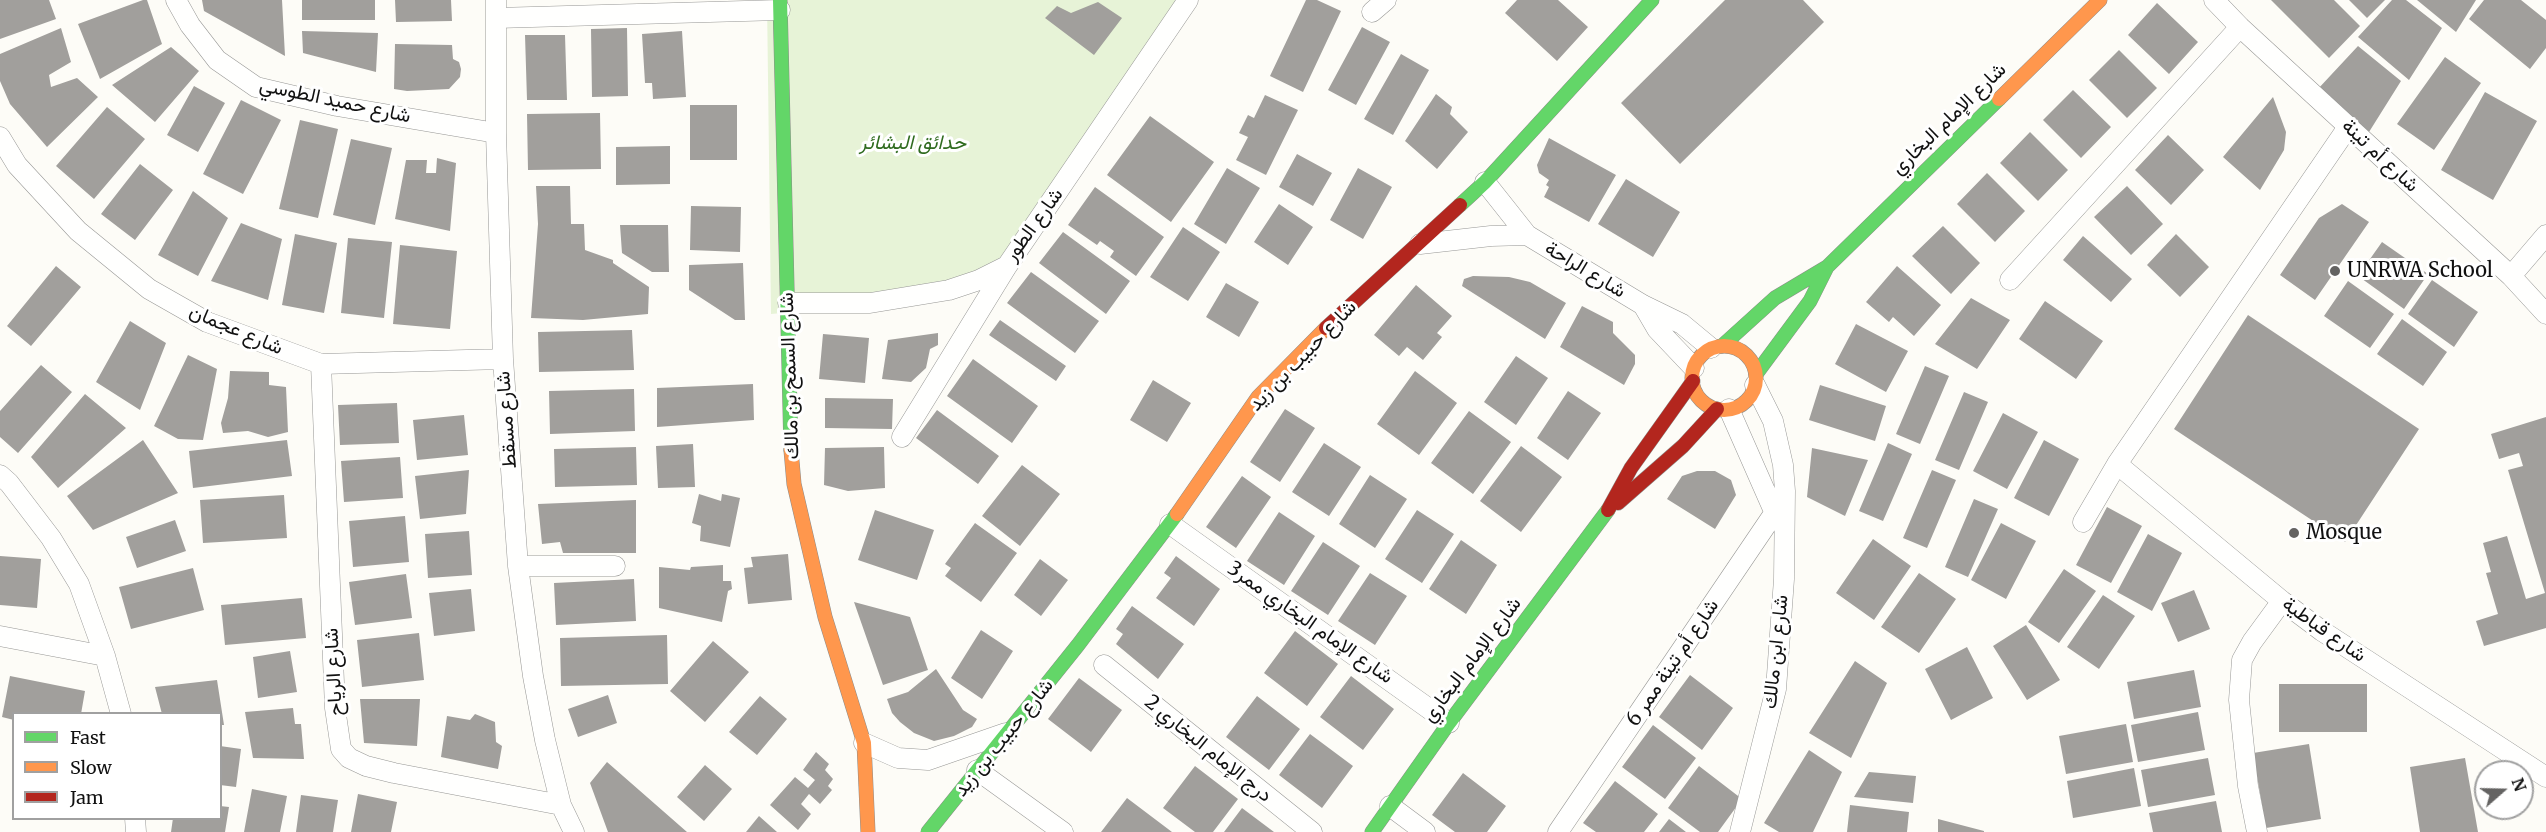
<!DOCTYPE html>
<html>
<head>
<meta charset="utf-8">
<style>
  body { margin:0 }
  #map { position:relative; width:2546px; height:832px; overflow:hidden; background:#fdfcf7; font-family:Merriweather,serif }
  canvas { display:block }
  .legend { position:absolute; left:12px; top:712px; width:210px; height:108px; box-sizing:border-box; background:#fff; border:2px solid #a0a0a0; margin:0; padding:8px 10px; list-style:none; font-size:18px; color:#111 }
  .legend li { display:flex; align-items:center; gap:12px; height:30px }
  .legend b { width:30px; border:2px solid #a0a0a0 }
  .north { position:absolute; left:2474px; top:760px; width:60px; height:60px; box-sizing:border-box; background:#fff; border:2px solid #a0a0a0; border-radius:50%; rotate:70deg; font-size:16px; font-weight:700; line-height:24px; text-align:center; color:#111 }
  .north::after { content:''; display:block; margin:auto; width:21px; height:27px; background:#646362; clip-path:polygon(50% 0,100% 100%,50% 72%,0 100%) }
</style>
</head>
<body>
<div id="map">
<canvas width="2546" height="832"></canvas>
<ul class="legend">
<li><b style="height:8px;background:#63d668"></b>Fast</li>
<li><b style="height:8px;background:#ff974d"></b>Slow</li>
<li><b style="height:8px;background:#b3261e"></b>Jam</li>
</ul>
<div class="north">N</div>
</div>
<script>
const context = document.querySelector('canvas').getContext('2d');
context.lineJoin = 'round';
function fillPath(path, color) { context.fillStyle = color; context.fill(path, 'evenodd'); }
const poly = rows => new Path2D(rows.map(r => 'M' + r).join(''));
function trace(path, color, width, dash) { context.strokeStyle = color; context.lineWidth = width; context.lineCap = dash ? 'butt' : 'round'; context.setLineDash(dash || []); context.stroke(path); }
function write(font, color, halo, rows, align = 'center') {
  context.font = font + ' Merriweather,Vazirmatn,serif'; context.lineWidth = 6; context.setLineDash([]); context.textBaseline = 'middle'; context.strokeStyle = halo; context.fillStyle = color; for (const [text, x, y, turn = 0] of rows) {
    context.save(); context.translate(x, y); context.rotate((+turn || 0) * Math.PI / 180); context.textAlign = isNaN(turn) ? turn : align; if (halo) context.strokeText(text, 0, 0); context.fillText(text, 0, 0); context.restore();
  }
}
const green = poly([
  [767,0,1188,0,1001,268,899,303,771,314]
]);
const building = poly([
  [0,0,49,0,56,19,0,39],
  [143,0,147,0,162,44,100,79,78,24],
  [202,0,282,0,285,56,204,11],
  [302,0,375,0,375,20,302,20],
  [395,0,451,0,452,21,396,22],
  [1306,0,1317,0,1341,11,1303,92,1270,76],
  [1517,0,1558,0,1588,27,1557,61,1505,13],
  [1725,0,1803,0,1824,22,1680,164,1621,103],
  [2271,0,2334,0,2360,26,2329,58],
  [2349,0,2385,0,2367,18],
  [2392,0,2406,0,2442,28,2409,80,2358,37],
  [2417,0,2476,0,2456,32],
  [2484,0,2521,0,2546,20,2546,48,2530,69,2469,19],
  [1098,2,1122,18,1094,55,1045,18,1057,6,1071,13],
  [2157,3,2198,42,2169,74,2128,35],
  [1362,27,1390,42,1356,105,1328,90],
  [61,28,71,62,49,75,51,87,77,78,98,97,47,147,10,104,0,81,0,54],
  [627,28,628,96,592,97,591,29],
  [302,31,378,33,376,72,303,53],
  [682,31,686,97,653,99,652,83,645,83,642,34],
  [525,35,565,35,567,100,527,100],
  [395,44,452,45,453,59,459,62,461,69,460,77,449,89,407,91,394,89],
  [2358,46,2401,81,2369,132,2317,90],
  [171,47,199,71,155,122,112,85],
  [2119,50,2157,88,2127,118,2089,80],
  [1401,54,1429,70,1393,135,1364,119],
  [2445,57,2481,83,2434,150,2397,124],
  [194,86,225,103,198,152,167,135],
  [2073,90,2111,127,2081,158,2043,120],
  [2485,92,2537,121,2493,200,2441,170],
  [1436,94,1452,107,1450,114,1468,132,1437,169,1405,141],
  [1265,95,1298,110,1266,175,1236,160,1248,137,1239,133,1248,115,1254,118],
  [2273,97,2286,132,2284,150,2260,190,2223,157],
  [241,100,281,120,243,194,203,174],
  [690,105,737,105,737,160,690,160],
  [107,107,145,139,94,199,56,166],
  [600,113,601,169,528,170,527,114],
  [1150,116,1214,162,1171,222,1107,175],
  [300,120,338,129,318,218,279,209],
  [2030,132,2068,170,2038,201,2000,163],
  [2168,135,2204,170,2171,205,2135,170],
  [1549,138,1616,175,1589,222,1544,197,1549,187,1546,185,1549,180,1539,173,1537,165],
  [351,139,392,148,375,225,333,215],
  [670,146,670,184,616,185,616,147],
  [1297,154,1332,173,1313,206,1279,187],
  [437,158,456,163,450,231,395,219,406,160,427,160,426,173,436,173],
  [140,164,173,190,135,240,101,214],
  [1227,168,1260,188,1226,244,1194,224],
  [1358,168,1392,187,1363,239,1330,220],
  [1987,173,2025,211,1995,242,1957,204],
  [1626,179,1680,212,1653,257,1598,224],
  [536,186,570,186,571,224,584,224,585,250,613,260,613,263,649,287,648,314,583,320,531,318,538,224],
  [2127,186,2163,224,2131,255,2094,217],
  [1095,187,1164,237,1136,276,1110,257,1114,251,1100,241,1097,245,1068,225],
  [193,191,228,218,198,276,158,255],
  [1279,204,1313,227,1288,265,1254,242],
  [2342,204,2369,222,2315,300,2280,275,2319,218],
  [691,206,741,207,740,252,690,250],
  [241,223,282,239,268,300,211,281],
  [620,225,668,225,669,272,652,272,622,253],
  [1943,226,1980,263,1951,294,1912,256],
  [1183,227,1220,252,1188,301,1150,277],
  [1063,232,1130,281,1106,314,1039,263],
  [295,234,337,243,324,313,282,305],
  [2176,234,2209,267,2180,297,2147,265],
  [2083,236,2132,279,2111,302,2063,260],
  [348,238,392,242,384,318,341,313],
  [2382,242,2428,274,2404,309,2358,276],
  [400,245,457,251,450,329,393,324],
  [743,263,745,320,735,320,689,290,689,265],
  [56,266,81,287,31,346,7,326],
  [1897,266,1941,305,1914,336,1893,317,1889,322,1866,302],
  [1031,272,1099,321,1075,353,1007,303],
  [1473,276,1509,277,1530,282,1566,303,1545,339,1462,286,1464,279],
  [2432,280,2478,312,2454,347,2408,314],
  [2348,281,2394,314,2370,348,2324,316],
  [1226,283,1259,302,1239,337,1206,317],
  [1416,285,1452,316,1437,333,1442,337,1423,360,1407,347,1399,356,1374,335],
  [1971,298,2010,320,1977,369,1935,344],
  [2045,301,2103,341,2076,379,2019,339],
  [1582,306,1613,322,1613,333,1635,355,1635,364,1624,385,1560,347],
  [2248,315,2419,429,2345,542,2174,429],
  [2402,319,2447,352,2423,386,2377,354],
  [1000,320,1066,366,1056,381,989,335],
  [130,321,166,343,140,410,96,382],
  [1856,324,1908,351,1886,392,1835,364],
  [632,330,634,370,539,372,538,332],
  [938,333,938,345,930,349,926,368,911,382,882,379,888,340],
  [823,334,869,338,865,383,819,379],
  [188,355,217,369,203,440,178,439,154,426],
  [1516,356,1548,378,1516,425,1484,402],
  [973,359,1038,406,1012,443,947,396],
  [41,365,72,392,18,453,0,437,0,411],
  [1925,366,1949,376,1920,444,1896,434],
  [230,371,269,372,269,385,286,387,288,432,268,437,248,431,223,433,221,423,228,398],
  [1415,371,1457,403,1419,455,1377,424],
  [1153,380,1191,403,1167,442,1130,420],
  [753,384,754,420,657,427,657,388],
  [1820,385,1886,406,1875,441,1809,420],
  [634,389,635,431,550,434,549,391],
  [1568,391,1601,413,1568,460,1537,438],
  [1964,392,1988,402,1959,470,1935,460],
  [85,394,126,428,58,488,31,457],
  [825,398,893,399,892,429,825,428],
  [397,403,399,443,340,445,338,405],
  [1285,409,1315,428,1280,482,1250,462],
  [937,410,999,456,978,484,916,438],
  [1469,411,1511,442,1473,494,1431,463],
  [2003,413,2038,432,2007,489,1973,471],
  [464,415,468,455,417,460,413,420],
  [2546,417,2546,628,2484,646,2476,621,2498,614,2486,573,2491,572,2483,543,2507,536,2526,599,2545,593,2508,470,2523,466,2519,453,2499,459,2491,434],
  [143,440,178,493,93,530,67,496],
  [287,440,292,476,193,488,189,451],
  [2044,440,2079,459,2049,516,2014,498],
  [1324,443,1361,467,1329,516,1292,492],
  [1888,443,1912,454,1883,521,1859,511],
  [693,444,695,487,658,488,656,446],
  [1521,446,1562,477,1521,532,1480,501],
  [636,447,637,485,555,487,554,449],
  [884,447,885,488,848,491,824,485,825,448],
  [1812,448,1868,460,1845,516,1807,497],
  [400,457,403,498,344,502,341,461],
  [1022,465,1060,494,1020,546,982,516],
  [469,470,466,514,420,519,415,476],
  [1932,470,1956,480,1927,548,1903,538],
  [1697,471,1715,471,1731,480,1736,495,1715,529,1667,499,1682,476],
  [1370,475,1407,499,1375,548,1339,524],
  [1242,476,1271,497,1236,548,1206,527],
  [699,494,721,501,722,494,740,498,730,547,700,541,701,526,692,523],
  [284,495,287,538,203,543,200,500],
  [1974,499,1998,509,1968,577,1945,567],
  [636,500,636,553,563,553,560,542,542,544,538,504],
  [2107,507,2142,526,2111,583,2076,565],
  [875,510,934,530,917,580,858,560],
  [1417,510,1454,534,1422,583,1385,559],
  [1279,512,1315,536,1284,585,1247,561],
  [405,516,409,562,353,567,349,521],
  [175,520,186,551,137,568,126,537],
  [975,523,1017,553,981,602,945,576,951,568,945,564],
  [2001,523,2036,541,2006,599,1971,580],
  [469,531,472,575,428,578,425,534],
  [2148,534,2182,553,2152,611,2117,592],
  [1873,539,1911,566,1874,620,1836,593],
  [1461,540,1497,565,1466,614,1429,589],
  [1323,542,1360,566,1328,615,1291,591],
  [788,554,792,600,748,604,744,568,753,567,751,557],
  [0,556,41,559,37,608,0,605],
  [1176,556,1220,589,1194,626,1156,598,1171,578,1164,573],
  [1040,559,1068,580,1041,616,1014,595],
  [723,565,723,581,731,581,732,589,728,591,722,622,659,608,659,567,690,570,691,567],
  [193,568,204,610,131,629,119,587],
  [2064,569,2096,591,2059,643,2028,622],
  [1370,573,1407,596,1375,645,1338,621],
  [1919,573,1956,599,1919,653,1881,627],
  [406,574,412,618,355,625,349,582],
  [634,579,636,621,556,625,554,583],
  [471,589,475,631,434,636,429,593],
  [2194,590,2210,629,2178,642,2161,603],
  [2103,595,2135,616,2099,669,2067,647],
  [302,598,306,638,225,645,221,605],
  [854,602,910,617,928,670,883,685],
  [1132,606,1184,644,1158,679,1116,644,1123,634,1116,629],
  [2026,625,2060,680,2027,700,1993,646],
  [981,630,1013,651,982,699,951,678],
  [1295,631,1338,664,1307,706,1264,673],
  [419,633,424,680,362,687,357,640],
  [667,635,668,684,561,686,560,638],
  [713,641,749,672,705,722,670,691],
  [1967,647,1993,698,1951,720,1925,669],
  [290,651,297,692,258,698,253,657],
  [1855,661,1887,683,1851,758,1809,733],
  [936,669,963,710,977,719,972,727,954,736,934,741,914,733,900,722,892,713,887,699,908,692],
  [2194,670,2201,707,2134,719,2127,682],
  [1690,675,1733,708,1702,750,1659,717],
  [10,676,85,691,81,714,14,714,14,720,2,717],
  [1351,676,1394,709,1363,750,1320,717],
  [1079,678,1122,710,1091,752,1048,719],
  [217,680,224,725,220,725,220,714,162,714,155,687],
  [2279,684,2367,684,2367,732,2279,732],
  [608,695,617,723,578,737,568,709],
  [760,696,787,719,757,755,729,732],
  [1257,696,1300,729,1269,770,1226,737],
  [360,699,420,699,417,746,364,743],
  [293,708,295,724,301,724,304,759,253,758,245,712],
  [2198,712,2205,750,2138,762,2131,725],
  [475,714,495,722,496,742,502,746,498,769,441,757,447,716,470,720],
  [2126,724,2133,762,2066,774,2059,736],
  [1653,725,1696,758,1665,799,1622,767],
  [1310,734,1353,766,1322,808,1279,775],
  [2309,744,2321,819,2266,828,2253,753],
  [220,746,241,749,236,787,220,785],
  [1809,750,1842,772,1813,832,1779,832,1764,823],
  [816,752,829,764,825,770,833,779,828,786,832,790,820,804,809,794,801,804,811,814,798,830,770,805,795,777,808,788,815,780,803,770],
  [2208,758,2215,795,2148,807,2141,770],
  [2465,758,2478,832,2420,832,2410,767],
  [607,762,687,832,608,832,590,783],
  [705,765,732,789,704,821,677,797],
  [1195,766,1238,799,1213,832,1195,832,1163,808],
  [1699,766,1742,799,1718,832,1700,832,1668,808],
  [2134,768,2141,806,2073,818,2067,781],
  [1869,772,1916,776,1913,803,1854,797],
  [1463,773,1506,806,1487,832,1455,832,1432,815],
  [1615,781,1658,814,1644,832,1596,832,1583,823],
  [252,789,287,796,280,832,244,832],
  [358,794,397,802,391,832,351,832],
  [301,795,338,800,333,832,296,832],
  [1127,798,1172,832,1101,832],
  [2216,801,2222,832,2153,832,2149,813],
  [1850,805,1909,812,1907,832,1847,832],
  [220,806,229,807,225,832,171,832,173,818,220,818],
  [1242,808,1274,832,1224,832],
  [759,816,777,832,746,832],
  [1669,819,1686,832,1659,832],
  [1938,819,1984,831,1984,832,1938,832]
]);
const street = poly([
  [176,0,190,25,217,60,256,87,337,106,496,133],
  [496,0,496,133,503,359,518,566,533,676,545,740,561,805,574,832],
  [2214,0,2240,27,2511,276,2546,314],
  [1372,12,1386,0],
  [496,18,780,10],
  [0,137,17,165,78,231,149,289,207,322,321,364,503,359],
  [1485,182,1527,235,1643,305,1682,324,1711,348],
  [1420,244,1491,236,1527,235],
  [2511,276,2546,235],
  [2010,280,2240,27],
  [788,303,870,303,949,290,979,280,1007,266,1188,0],
  [1643,305,1657,329,1694,368],
  [321,364,335,708,341,749,349,758,366,766,394,773,561,805],
  [1729,409,1777,518],
  [902,437,1007,266],
  [2117,464,2282,601,2322,631,2546,777],
  [0,475,9,483,51,538,79,584,105,656,121,714],
  [2083,522,2117,464,2348,127],
  [1170,524,1449,723],
  [518,566,615,566],
  [0,636,105,656],
  [1104,665,1312,832],
  [864,743,898,758,928,760,1006,733],
  [977,770,1063,832],
  [1390,806,1425,832],
  [135,818,136,832],
  [1558,832,1775,512,1783,495],
  [1740,832,1776,689,1784,579,1785,491,1783,465,1773,421,1755,385],
  [2257,832,2248,786,2239,700,2242,660,2252,642,2282,601]
]);
const fast = poly([
  [780,0,791,450],
  [1460,205,1485,182,1652,0],
  [1722,346,1775,298,1827,267,1999,99],
  [1756,374,1810,301,1827,267],
  [928,832,1078,645,1177,514],
  [1372,832,1449,723,1608,510]
]);
const slow = poly([
  [1999,99,2100,0],
  '1692 378a32 32 0 1 1 64 0a32 32 0 1 1-64 0Z',
  [791,450,794,484,825,617,864,743,868,832],
  [1177,514,1258,397,1326,328]
]);
const jam = poly([
  [1326,328,1460,205],
  [1618,503,1683,446,1717,409],
  [1608,510,1631,468,1693,381]
]);
const markers = [
  [2335,271,6,"#646362"],
  [2294,533,6,"#646362"]
];
const streetNames = [
  ["شارع حميد الطوسي",335,101,12],
  ["شارع الإمام البخاري",1949,119,-44],
  ["شارع أم تينة",2380,156,43],
  ["شارع الطور",1034,225,-54],
  ["شارع الراحة",1585,270,31],
  ["شارع عجمان",236,330,23],
  ["شارع حبيب بن زيد",1303,356,-46],
  ["شارع السمح بن مالك",790,376,-92],
  ["شارع مسقط",507,420,-94],
  ["شارع الإمام البخاري ممر3",1310,623,35],
  ["شارع قباطية",2324,630,35],
  ["شارع ابن مالك",1776,652,-84],
  ["شارع الإمام البخاري",1472,660,-53],
  ["شارع أم تينة ممر 6",1673,663,-56],
  ["شارع الرياح",334,672,-93],
  ["شارع حبيب بن زيد",1004,738,-51],
  ["درج الإمام البخاري 2",1208,749,39]
];
const parkNames = [
  ["حدائق البشائر",913,143]
];
const poiNames = [
  ["UNRWA School",2347,271],
  ["Mosque",2306,533]
];
fillPath(green, '#e7f3d7');
fillPath(building, '#a19f9c');
trace(street, '#979795', 21);
trace(fast, '#8e8d8b', 15);
trace(slow, '#8e8d8b', 15);
trace(jam, '#8e8d8b', 15);
trace(street, '#fffffe', 20);
trace(fast, '#63d668', 14);
trace(slow, '#ff974d', 14);
trace(jam, '#b3261e', 14);
for (const [x, y, r, color] of markers) { const dot = new Path2D(); dot.arc(x, y, r, 0, 2 * Math.PI); context.fillStyle = color; context.fill(dot); trace(dot, '#fff', 2); }
write('20px', '#111', '#fff', streetNames);
write('italic 20px', '#2f6b1f', '#fff', parkNames);
write('20px', '#111', '#fff', poiNames, 'left');
</script>
</body>
</html>
